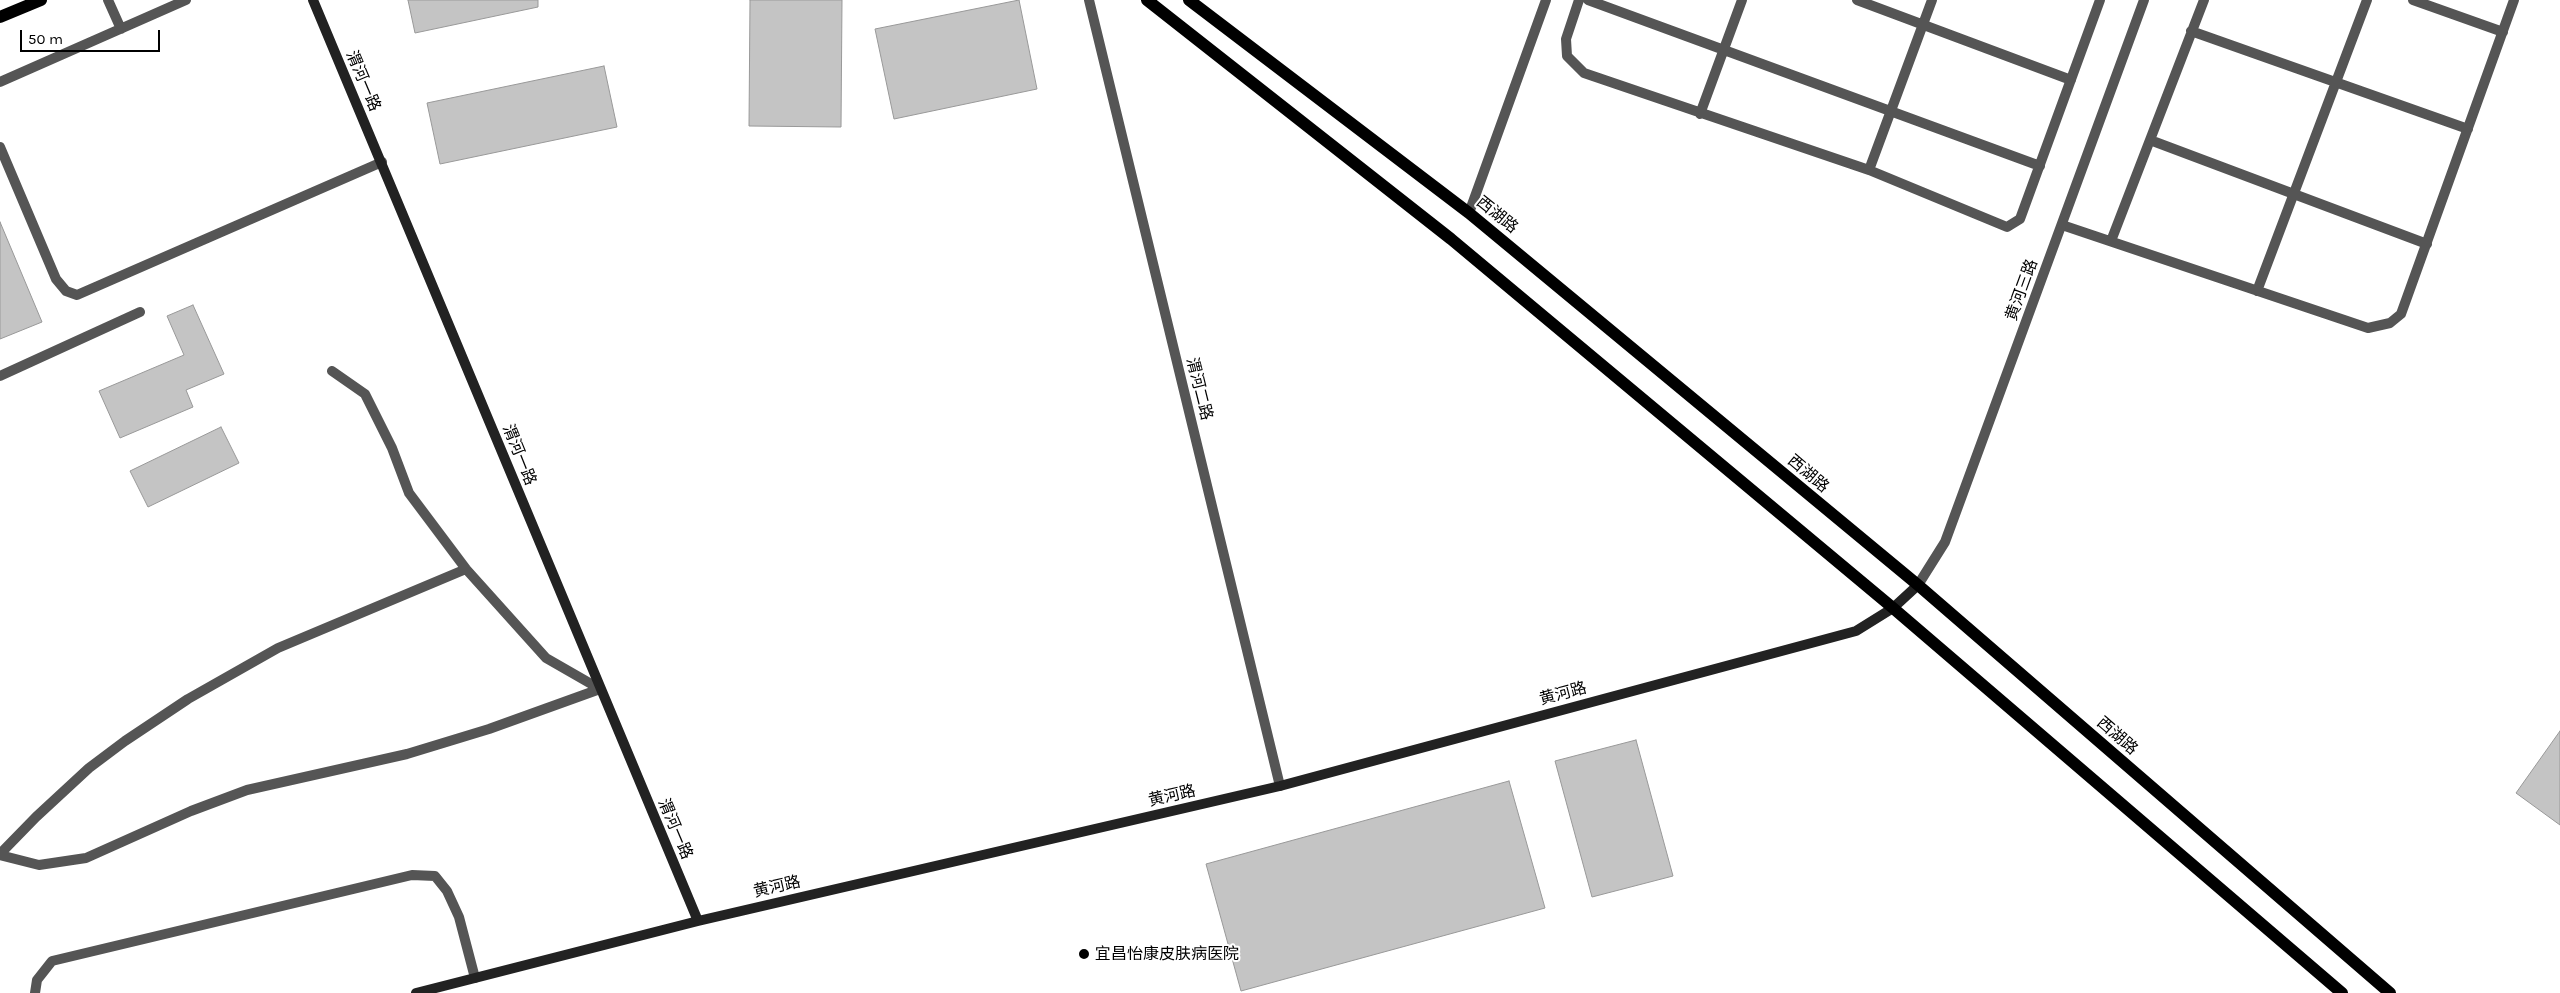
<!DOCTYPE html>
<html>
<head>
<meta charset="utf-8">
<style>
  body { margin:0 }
  #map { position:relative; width:2560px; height:993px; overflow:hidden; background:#fff; font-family:Karla,sans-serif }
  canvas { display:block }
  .scale { position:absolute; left:20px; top:30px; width:140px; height:22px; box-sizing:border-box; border:2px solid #000; border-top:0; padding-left:6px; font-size:15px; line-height:18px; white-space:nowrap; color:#000; -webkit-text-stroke:4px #fff; paint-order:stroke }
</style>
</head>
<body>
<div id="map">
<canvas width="2560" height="993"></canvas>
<div class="scale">50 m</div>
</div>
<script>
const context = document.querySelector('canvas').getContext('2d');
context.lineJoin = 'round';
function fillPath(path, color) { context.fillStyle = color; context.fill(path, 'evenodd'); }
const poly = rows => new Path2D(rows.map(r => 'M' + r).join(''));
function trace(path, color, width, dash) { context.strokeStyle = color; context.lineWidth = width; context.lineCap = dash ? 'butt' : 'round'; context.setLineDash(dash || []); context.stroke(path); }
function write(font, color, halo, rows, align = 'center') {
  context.font = font + ' Karla,"Noto Sans SC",sans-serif'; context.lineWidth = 4; context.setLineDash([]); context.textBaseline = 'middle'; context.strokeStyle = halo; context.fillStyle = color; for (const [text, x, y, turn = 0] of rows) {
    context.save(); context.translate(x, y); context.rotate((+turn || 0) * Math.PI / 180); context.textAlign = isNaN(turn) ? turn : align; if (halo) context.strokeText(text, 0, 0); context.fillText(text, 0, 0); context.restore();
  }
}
const building = poly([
  [408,0,538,0,538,7,415,33,408,0],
  [750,0,842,0,841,127,749,126,750,0],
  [1019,0,1037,89,894,119,875,29,1019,0],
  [604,66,617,127,440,164,427,103,604,66],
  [0,222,42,322,0,339,0,222],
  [193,305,224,374,186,390,193,407,120,438,99,391,184,355,167,316,193,305],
  [221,427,239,463,148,507,130,471,221,427],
  [2560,731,2560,825,2516,793,2560,731],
  [1636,740,1673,876,1592,897,1555,761,1636,740],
  [1509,781,1545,908,1241,991,1206,864,1509,781]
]);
const lane = poly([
  [108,0,121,29],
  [1579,0,1566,39,1567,56,1584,73,1869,170,2007,227,2020,219,2100,0],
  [1588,0,2040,166],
  [1857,0,2071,80],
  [2413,0,2503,32],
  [2191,31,2468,129],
  [0,82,186,0],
  [1700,114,1742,0],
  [2150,140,2427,244],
  [0,147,56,279,66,291,77,295,382,162],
  [1869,170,1932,0],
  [2062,225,2368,328,2390,323,2401,314,2514,0],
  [2111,241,2204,0],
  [2257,291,2367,0],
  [332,371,365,394,392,448,409,493,466,569,546,658,600,689],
  [0,376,140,312],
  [0,854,36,817,89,768,125,741,188,699,278,648,466,569],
  [0,855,39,865,86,858,191,811,247,790,407,754,489,729,600,689],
  [35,993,37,980,52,961,412,875,435,876,447,891,459,917,475,978]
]);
const street = poly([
  [1089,0,1280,786],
  [1469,213,1546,0],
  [1918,585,1945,542,2144,0]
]);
const secondary = poly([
  [313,0,698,921],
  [416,993,698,921,1280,786,1856,631,1893,608,1918,585]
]);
const primary = poly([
  [1147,0,1451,239,1893,608,2342,993],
  [1189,0,1469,213,1918,585,2390,993],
  [0,17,41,0]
]);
const markers = [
  [1084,954,6,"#000"]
];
const streetNames = [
  ["渭河一路",363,81,67],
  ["西湖路",1497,215,39],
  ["黄河三路",2022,290,-70],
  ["渭河二路",1199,389,76],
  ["渭河一路",519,455,68],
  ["西湖路",1808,474,40],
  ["黄河路",1563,694,-15],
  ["西湖路",2117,736,41],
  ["黄河路",1172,796,-13],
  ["渭河一路",675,829,67],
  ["黄河路",777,887,-13]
];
const poiNames = [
  ["宜昌怡康皮肤病医院",1095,954]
];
fillPath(building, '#c4c4c4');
trace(building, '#999', 1);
trace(lane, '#555', 10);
trace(street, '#555', 10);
trace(secondary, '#222', 10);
trace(primary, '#000', 12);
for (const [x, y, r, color] of markers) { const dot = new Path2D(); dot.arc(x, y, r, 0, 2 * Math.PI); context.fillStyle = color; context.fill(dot); trace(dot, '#fff', 2); }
write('16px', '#000', '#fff', streetNames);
write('16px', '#000', '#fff', poiNames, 'left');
</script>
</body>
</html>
